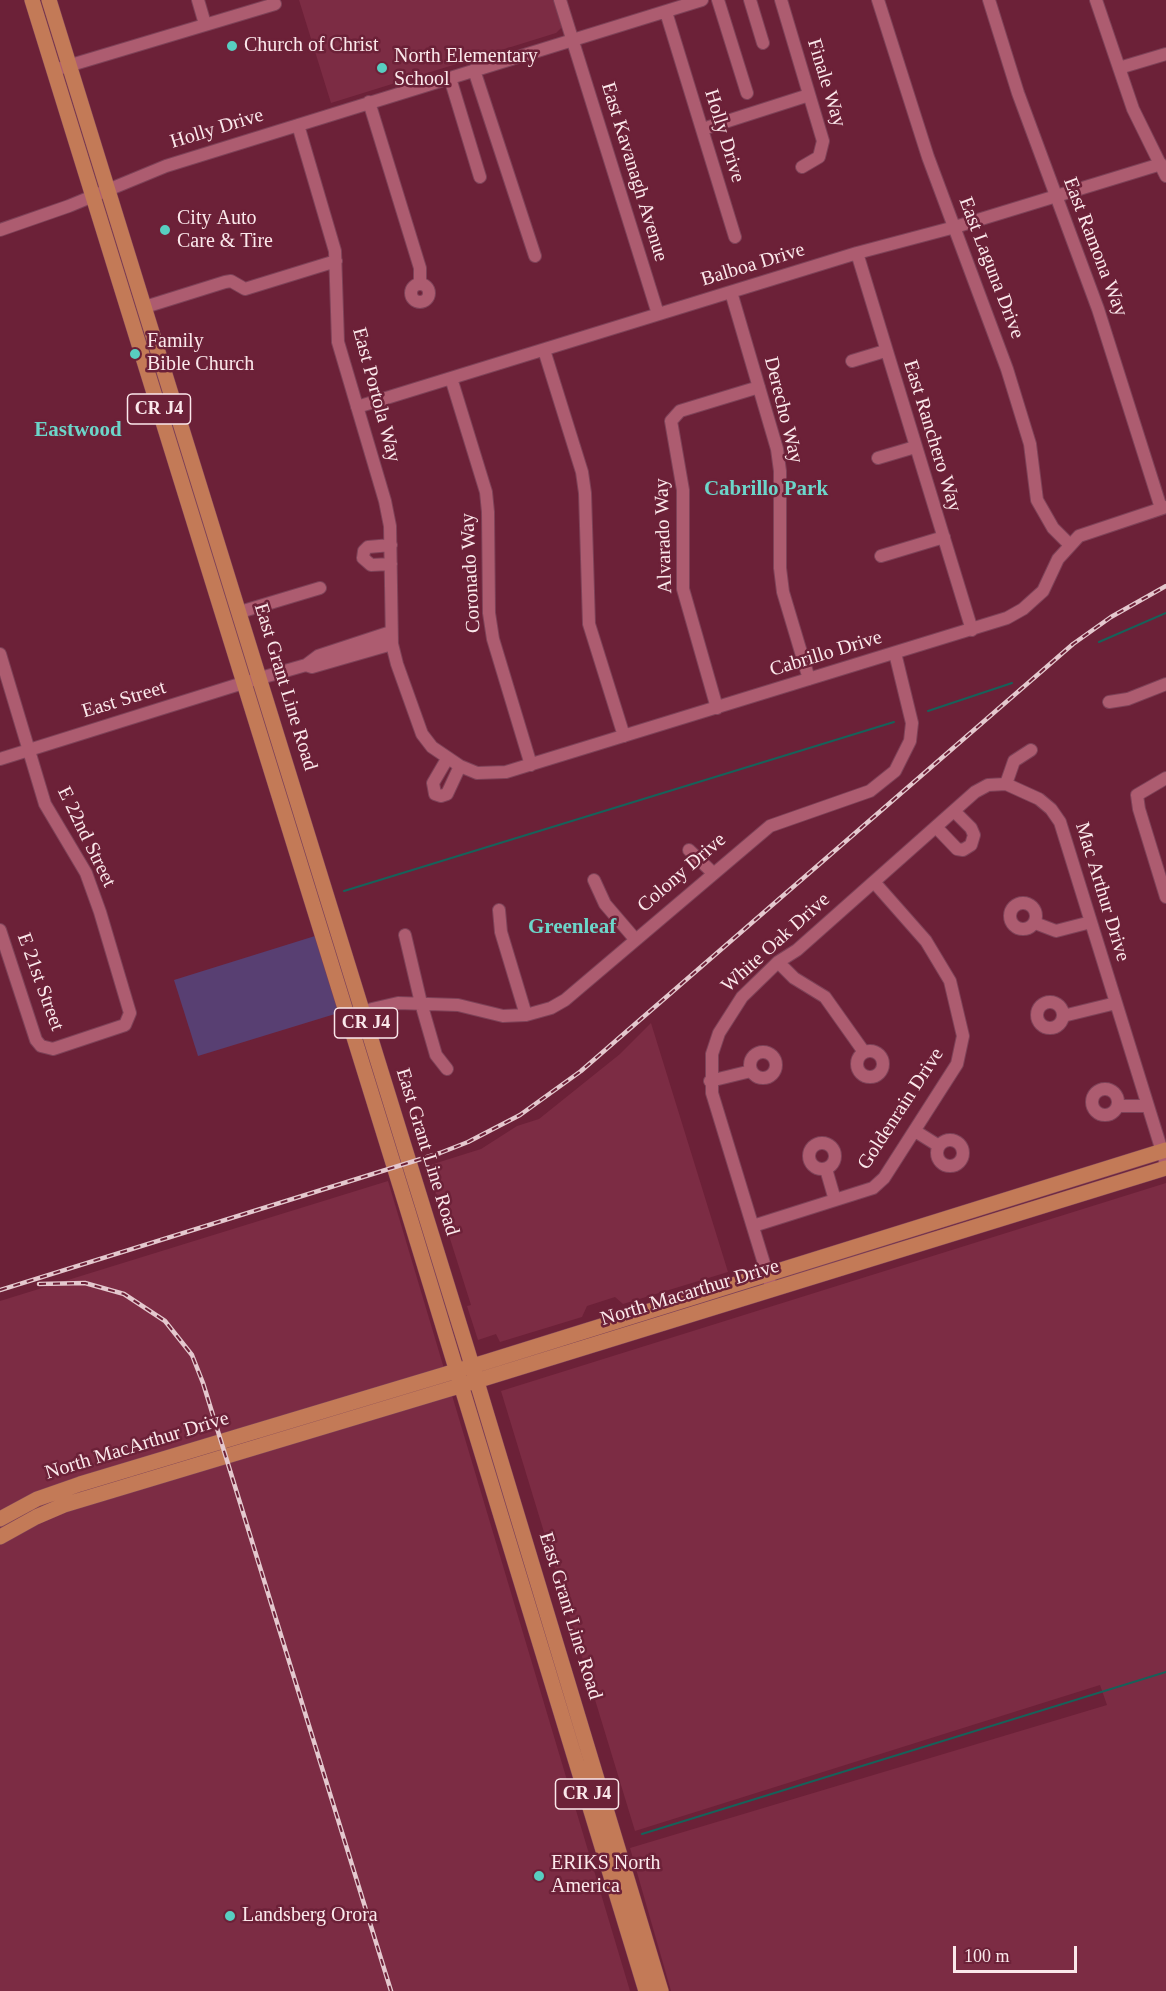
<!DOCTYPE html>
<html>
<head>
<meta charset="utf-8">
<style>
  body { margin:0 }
  #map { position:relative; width:1166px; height:1991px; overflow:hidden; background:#6c2138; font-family:"Times New Roman",serif }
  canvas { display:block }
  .scale { position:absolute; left:953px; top:1946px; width:124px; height:27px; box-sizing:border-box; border:3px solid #fbe8eb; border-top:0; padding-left:8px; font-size:18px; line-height:21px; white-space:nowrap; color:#fbe8eb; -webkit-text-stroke:4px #6c2138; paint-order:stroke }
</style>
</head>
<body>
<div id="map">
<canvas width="1166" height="1991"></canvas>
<div class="scale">100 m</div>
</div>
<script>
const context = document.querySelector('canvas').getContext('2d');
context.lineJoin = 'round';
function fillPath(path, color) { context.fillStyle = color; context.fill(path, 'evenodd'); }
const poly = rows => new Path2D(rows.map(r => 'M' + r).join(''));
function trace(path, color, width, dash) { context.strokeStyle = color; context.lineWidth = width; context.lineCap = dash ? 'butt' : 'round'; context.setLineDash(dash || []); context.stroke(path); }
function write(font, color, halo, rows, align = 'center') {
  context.font = font + ' "Times New Roman",serif'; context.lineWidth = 5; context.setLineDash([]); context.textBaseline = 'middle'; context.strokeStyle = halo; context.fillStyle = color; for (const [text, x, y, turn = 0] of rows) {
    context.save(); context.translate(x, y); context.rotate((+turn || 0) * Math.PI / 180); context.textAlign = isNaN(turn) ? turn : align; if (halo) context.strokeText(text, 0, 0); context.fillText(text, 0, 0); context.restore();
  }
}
const built = poly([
  [299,0,554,0,562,27,556,33,331,103],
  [651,1023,728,1272,623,1304,615,1297,587,1306,582,1317,500,1342,496,1334,478,1340,467,1306,471,1305,427,1166,481,1149,517,1126,539,1119,620,1054],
  [388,1181,630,1991,0,1991,0,1301],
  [1166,1183,1166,1991,671,1991,630,1848,1107,1705,1100,1685,635,1831,501,1391]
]);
const green = poly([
  [315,936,338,1010,335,1014,198,1056,174,980]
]);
const stream = poly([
  [1099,642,1166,613],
  [928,711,1012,683],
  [344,891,894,722],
  [642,1834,1166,1672]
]);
const minor = poly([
  [198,0,205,24],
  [560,0,658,314],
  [718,0,747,93],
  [750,0,763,43],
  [781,0,823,141,819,157,802,167],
  [878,0,928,157,1007,369,1030,444,1037,500,1053,528,1069,544],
  [989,0,1018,93,1098,309,1161,508],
  [1096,0,1133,109,1166,176],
  [666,12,735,237],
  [61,68,275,4],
  [1119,68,1166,54],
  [474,70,535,256],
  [450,78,480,177],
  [369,102,420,268,420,283],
  [298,125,335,251,338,342,385,501,390,526,392,644,397,664,422,734,432,747,460,766,477,773,506,772,1007,618,1023,609,1043,591,1058,559,1079,536,1166,507],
  [709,127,809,95],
  [0,230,69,206,166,166,702,0],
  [857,253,972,630],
  '411 293a9 9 0 1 1 18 0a9 9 0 1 1-18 0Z',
  [731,292,777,449,780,471,780,568,783,592,809,679],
  [145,307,225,282,231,281,245,289,336,261],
  [544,350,582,472,585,493,589,624,624,736],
  [852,361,885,351],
  [451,378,486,492,488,512,489,613,493,639,531,765],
  [357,407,857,253,955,227,1161,164],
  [878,458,915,447],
  [391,545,368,547,364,551,363,558,371,565,391,564],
  [881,556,944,537],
  [240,612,320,588],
  [0,654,45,804,86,873,100,912,130,1013,125,1025,53,1049,41,1046,36,1040,0,930],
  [306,665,318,656,391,632],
  [1109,702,1128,699,1166,684],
  [717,708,683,589,683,490,671,421,680,411,759,387],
  [0,759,243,683,306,665,312,667,392,644],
  [447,759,433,783,435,794,441,796,447,794,460,766],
  [1166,778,1137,795,1139,809,1166,897],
  [1006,784,1014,761,1031,750],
  [936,827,957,849,963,850,971,845,974,835,971,828,954,811],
  [689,850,713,873],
  [594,880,605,904,635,939],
  '1010 916a13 13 0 1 1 26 0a13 13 0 1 1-26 0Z',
  [499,910,501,932,526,1015],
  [1035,923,1056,931,1091,922],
  [405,935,421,1003,436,1055,447,1069],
  [778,962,794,978,825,997,864,1052],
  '1037 1015a13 13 0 1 1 26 0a13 13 0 1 1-26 0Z',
  [1063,1016,1116,1003],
  [348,1019,372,1009,398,1003,458,1005,503,1016,526,1015,551,1008,565,1000,770,826,870,791,895,771,910,741,912,723,895,653],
  '857 1064a13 13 0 1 1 26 0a13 13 0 1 1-26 0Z',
  '750 1065a13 13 0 1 1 26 0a13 13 0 1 1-26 0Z',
  [710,1081,751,1071],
  '1092 1102a13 13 0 1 1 26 0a13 13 0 1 1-26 0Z',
  [1118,1106,1148,1106],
  [915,1131,939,1146],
  '937 1153a13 13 0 1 1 26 0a13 13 0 1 1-26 0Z',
  '809 1156a13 13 0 1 1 26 0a13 13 0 1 1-26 0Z',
  [826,1169,835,1200],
  [753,1226,873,1188,884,1178,957,1064,963,1036,950,981,926,941,874,882],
  [770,1283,712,1093,712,1054,719,1033,742,997,778,962,797,950,975,792,988,785,1006,784,1039,799,1051,809,1060,822,1166,1164]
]);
const major = poly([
  [32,0,407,1208,646,1991],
  [49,0,467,1349,661,1991],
  [0,1519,37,1499,80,1484,486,1362,1166,1150],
  [0,1537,36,1517,64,1505,476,1381,1166,1168]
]);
const rail = poly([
  [39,1284,85,1283,124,1294,165,1321,192,1355,203,1383,391,1991],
  [0,1290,440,1153,468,1142,520,1115,581,1071,1073,644,1111,617,1166,586]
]);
const markers = [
  [232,46,6,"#58cec1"],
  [382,68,6,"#58cec1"],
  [165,230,6,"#58cec1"],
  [135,354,6,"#58cec1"],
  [539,1876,6,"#58cec1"],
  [230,1916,6,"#58cec1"]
];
const shields = [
  [159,409,63],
  [366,1023,63],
  [587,1794,63]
];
const shieldNames = [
  ["CR J4",159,409],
  ["CR J4",366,1023],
  ["CR J4",587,1794]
];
const poiNames = [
  ["Church of Christ",244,46],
  ["North Elementary",394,57],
  ["School",394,80],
  ["City Auto",177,219],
  ["Care & Tire",177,242],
  ["Family",147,342],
  ["Bible Church",147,365],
  ["ERIKS North",551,1864],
  ["America",551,1887],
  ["Landsberg Orora",242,1916]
];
const streetNames = [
  ["Finale Way",826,83,73],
  ["Holly Drive",217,129,-17],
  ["Holly Drive",724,136,73],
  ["East Kavanagh Avenue",634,172,73],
  ["East Ramona Way",1095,247,69],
  ["Balboa Drive",753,265,-17],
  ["East Laguna Drive",991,268,69],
  ["East Portola Way",376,395,75],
  ["Derecho Way",783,410,76],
  ["East Ranchero Way",932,436,73],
  ["Alvarado Way",664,536,-92],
  ["Coronado Way",471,573,-93],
  ["Cabrillo Drive",826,654,-17],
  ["East Grant Line Road",285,687,73],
  ["East Street",124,700,-17],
  ["E 22nd Street",86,837,64],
  ["Colony Drive",682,873,-41],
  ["Mac Arthur Drive",1102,892,73],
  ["White Oak Drive",776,943,-42],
  ["E 21st Street",40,982,70],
  ["Goldenrain Drive",901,1109,-57],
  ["East Grant Line Road",427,1152,73],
  ["North Macarthur Drive",690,1293,-17],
  ["North MacArthur Drive",137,1446,-17],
  ["East Grant Line Road",570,1616,73]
];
const neighbourhoodNames = [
  ["Eastwood",78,431],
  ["Cabrillo Park",766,490],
  ["Greenleaf",572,928]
];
fillPath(built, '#7c2c44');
fillPath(green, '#583f72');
trace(stream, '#16625a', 2);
trace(minor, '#7e4258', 14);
trace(major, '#7e4258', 16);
trace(minor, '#ad5c70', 12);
trace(major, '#c37a57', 15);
trace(rail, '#e4c8ce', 4.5);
trace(rail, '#6c2138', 2, [7]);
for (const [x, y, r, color] of markers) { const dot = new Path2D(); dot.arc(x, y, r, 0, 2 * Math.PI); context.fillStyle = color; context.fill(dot); trace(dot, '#6c2138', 2); }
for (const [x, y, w] of shields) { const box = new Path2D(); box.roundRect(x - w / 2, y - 15, w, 30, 4.5); context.fillStyle = '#6c2138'; context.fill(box); trace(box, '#fbe8eb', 1.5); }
write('bold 18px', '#fbe8eb', null, shieldNames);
write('20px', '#fbe8eb', '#6c2138', poiNames, 'left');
write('20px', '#fbe8eb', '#6c2138', streetNames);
write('bold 21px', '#6cd5c9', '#6c2138', neighbourhoodNames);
</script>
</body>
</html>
